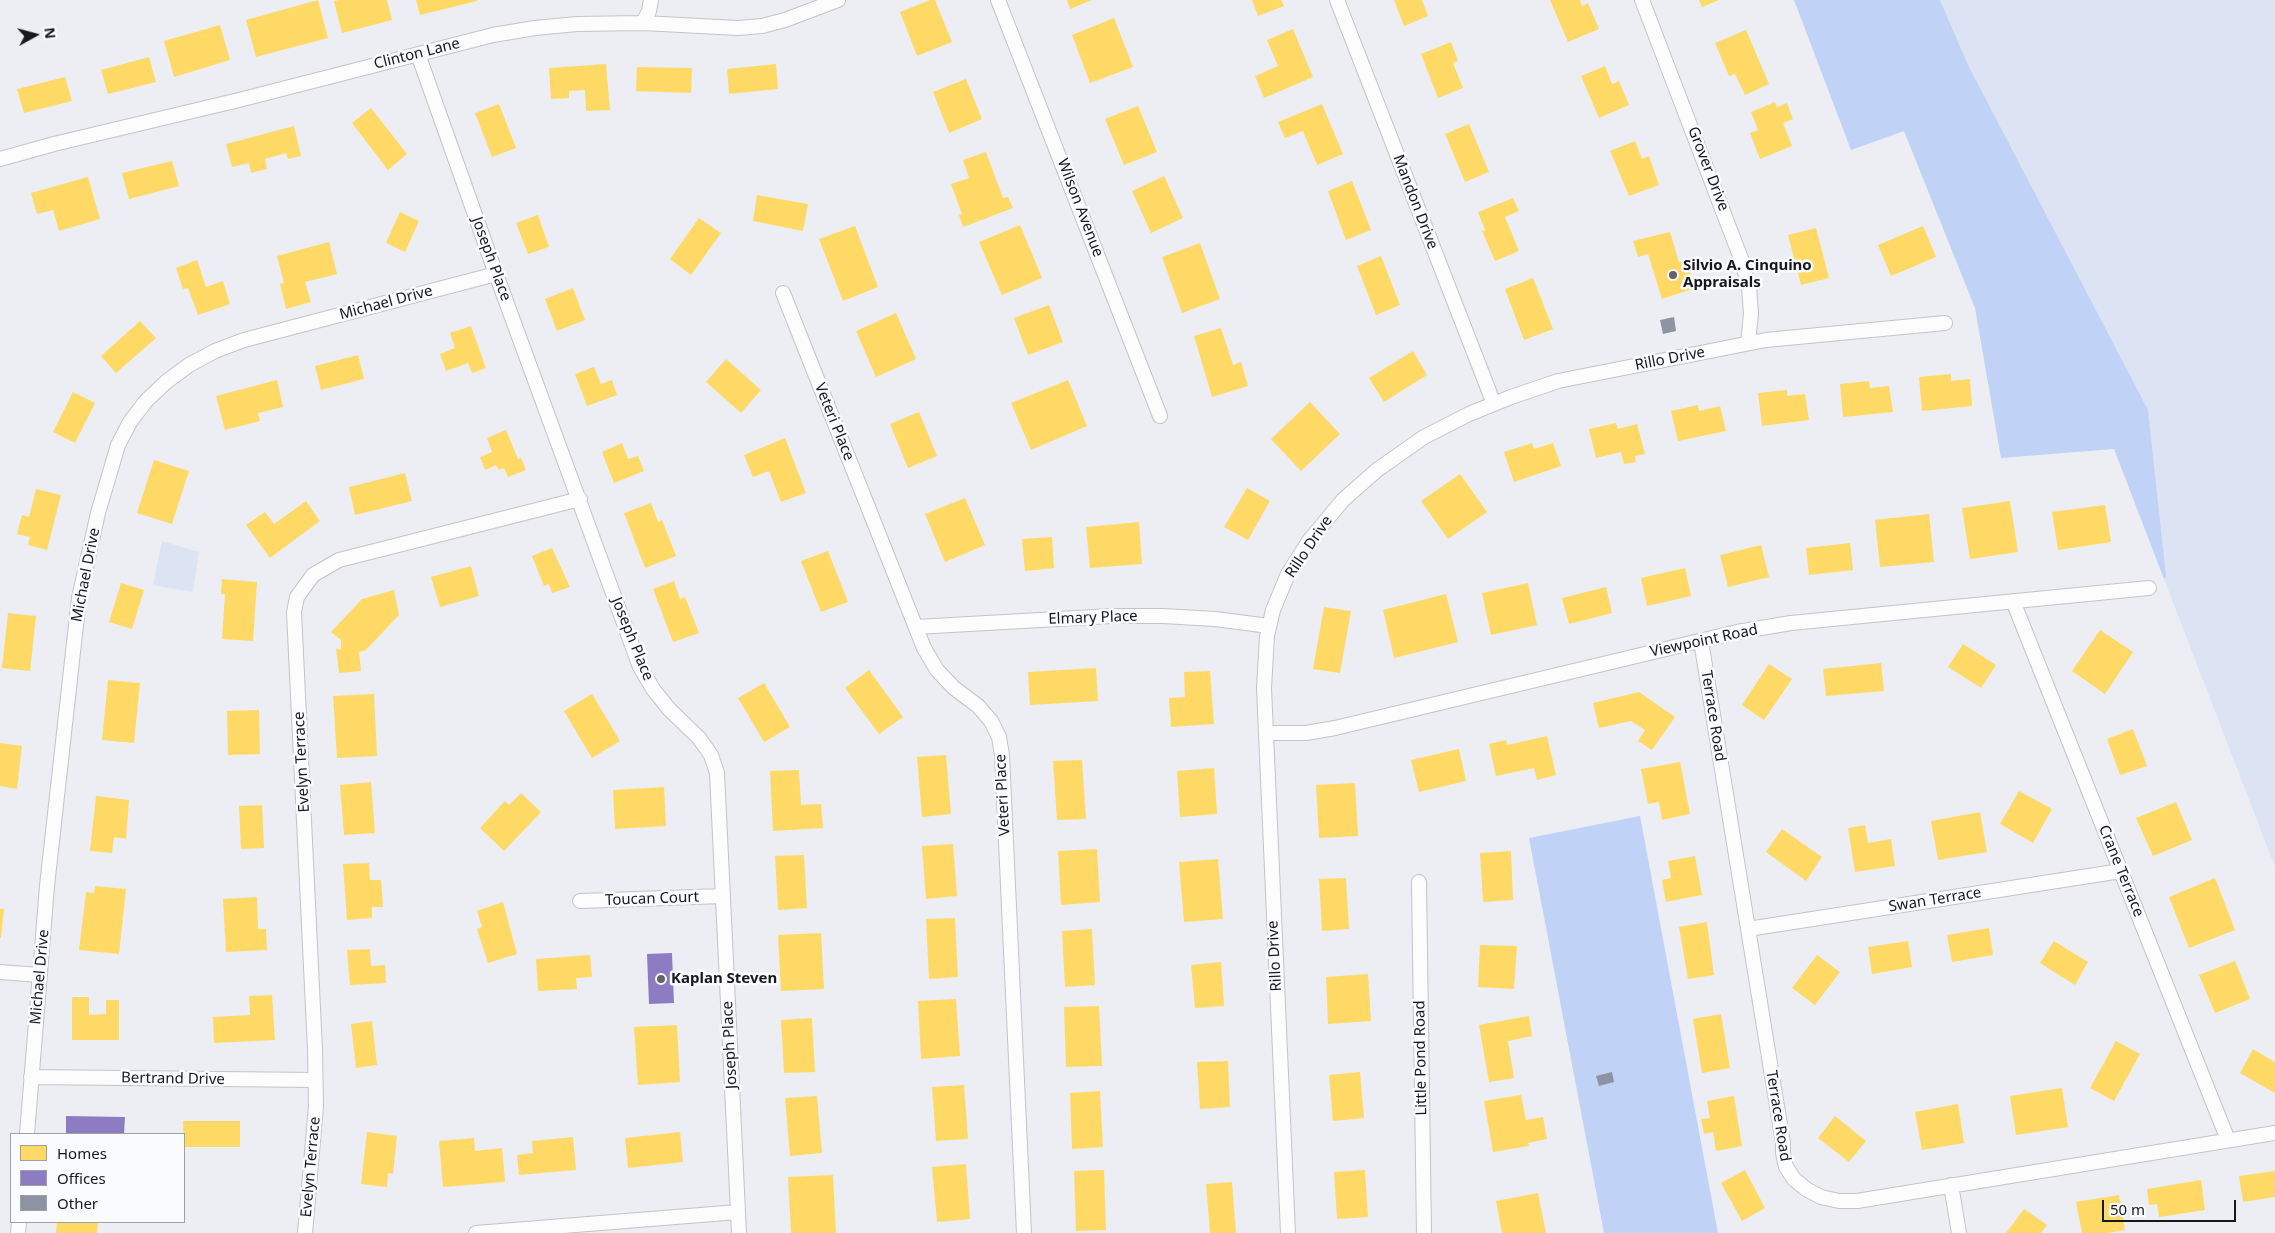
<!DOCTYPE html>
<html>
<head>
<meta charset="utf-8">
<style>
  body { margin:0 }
  #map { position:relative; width:2275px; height:1233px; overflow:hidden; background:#eceef3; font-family:"Noto Sans",sans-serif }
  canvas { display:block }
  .legend { position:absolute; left:10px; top:1133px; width:175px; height:90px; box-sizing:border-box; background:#f9fbfe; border:1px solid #9fa0a3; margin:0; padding:6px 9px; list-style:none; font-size:15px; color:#17181b }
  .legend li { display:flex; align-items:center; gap:10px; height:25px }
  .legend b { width:25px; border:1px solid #9fa0a3 }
  .north { position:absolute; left:10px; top:10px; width:50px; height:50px; -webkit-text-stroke:4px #f9fbfe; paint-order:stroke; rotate:83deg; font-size:14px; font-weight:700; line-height:20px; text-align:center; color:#17181b }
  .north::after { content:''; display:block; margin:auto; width:18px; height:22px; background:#17181b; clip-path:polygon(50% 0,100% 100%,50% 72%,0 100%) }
  .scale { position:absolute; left:2102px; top:1200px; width:134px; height:22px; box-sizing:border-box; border:2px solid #17181b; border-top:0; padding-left:6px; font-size:15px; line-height:18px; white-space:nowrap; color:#17181b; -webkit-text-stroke:4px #f9fbfe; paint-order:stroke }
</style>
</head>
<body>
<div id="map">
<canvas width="2275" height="1233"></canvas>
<ul class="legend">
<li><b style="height:14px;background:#ffd966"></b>Homes</li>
<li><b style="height:14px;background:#8e7cc3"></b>Offices</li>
<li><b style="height:14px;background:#8d93a2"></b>Other</li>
</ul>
<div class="north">N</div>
<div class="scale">50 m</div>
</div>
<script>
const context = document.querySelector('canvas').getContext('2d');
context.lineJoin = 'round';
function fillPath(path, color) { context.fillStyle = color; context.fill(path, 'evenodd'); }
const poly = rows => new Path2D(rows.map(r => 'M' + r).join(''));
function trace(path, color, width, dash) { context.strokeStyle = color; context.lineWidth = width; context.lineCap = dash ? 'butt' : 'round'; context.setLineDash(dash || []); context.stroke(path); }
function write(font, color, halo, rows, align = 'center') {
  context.font = font + ' "Noto Sans",sans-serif'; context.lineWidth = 5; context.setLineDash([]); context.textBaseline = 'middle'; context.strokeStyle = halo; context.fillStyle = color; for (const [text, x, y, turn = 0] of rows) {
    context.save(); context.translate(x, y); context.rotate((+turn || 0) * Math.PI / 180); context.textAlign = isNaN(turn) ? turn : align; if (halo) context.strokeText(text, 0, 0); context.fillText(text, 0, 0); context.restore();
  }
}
const green = poly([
  [1940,0,2275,0,2275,867,2164,579,2166,577,1969,67],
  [162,541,199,552,193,592,153,585]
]);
const forest = poly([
  [1794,0,1940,0,1969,67,2148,410,2166,577,2164,579,2114,449,2001,458,1975,308,1904,131,1851,150],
  [1640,816,1718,1233,1604,1233,1529,838]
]);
const homes = poly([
  [318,0,328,38,256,57,246,20],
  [339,0,387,0,392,20,342,33,334,1],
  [416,0,477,0,477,1,420,15],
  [930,0,935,0,952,42,917,56,900,12],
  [1067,0,1092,0,1070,9],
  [1252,0,1281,0,1284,6,1258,16],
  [1394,0,1422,0,1428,16,1404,26],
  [1550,0,1580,0,1582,6,1588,3,1599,29,1568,42],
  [1699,0,1719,0,1702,7],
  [1114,18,1133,67,1090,83,1072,35],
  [220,25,230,60,174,77,164,41],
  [1293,29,1313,77,1264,98,1255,76,1278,66,1267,40],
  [1746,30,1769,84,1745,95,1735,74,1729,76,1715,43],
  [1451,42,1458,61,1453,63,1463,88,1438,98,1421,54],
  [149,57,156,82,108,94,101,70],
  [606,64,610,110,586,111,585,90,569,91,569,98,551,99,549,68],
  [776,64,778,89,729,94,727,69],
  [1605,66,1612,84,1619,81,1629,105,1599,118,1581,76],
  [637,67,692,68,691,93,636,91],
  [65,77,72,101,24,113,17,89],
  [966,79,982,119,949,133,933,92],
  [1775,102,1777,107,1787,103,1793,119,1783,123,1792,146,1760,159,1750,133,1758,130,1751,112],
  [499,104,516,148,492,157,475,113],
  [1322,104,1343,154,1317,165,1303,131,1285,138,1278,122],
  [1138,106,1157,152,1124,165,1105,119],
  [371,108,407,154,388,170,352,123],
  [1469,124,1489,172,1465,182,1445,134],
  [294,126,301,156,288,159,286,153,265,159,267,169,251,173,249,163,232,167,226,144],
  [1635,141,1642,159,1649,156,1659,185,1629,196,1610,151],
  [986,152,1003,198,1008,197,1013,208,963,227,959,215,962,214,951,184,969,178,963,160],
  [172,161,179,186,129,199,122,173],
  [1164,176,1183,218,1151,233,1132,191],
  [88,177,100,219,59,231,53,210,37,214,31,193],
  [1352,181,1371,230,1346,240,1328,191],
  [757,195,808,204,803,231,753,221],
  [1513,198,1519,211,1505,217,1519,251,1495,261,1482,231,1485,230,1478,212],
  [400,212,419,221,405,252,386,243],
  [538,215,549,247,528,254,516,223],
  [699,218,721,233,691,275,670,259],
  [1020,225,1042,278,1002,295,979,242],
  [855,226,878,287,843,301,819,239],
  [1923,226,1936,257,1891,276,1878,245],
  [1816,228,1829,278,1801,285,1788,235],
  [1670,232,1679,262,1686,260,1695,288,1662,299,1648,254,1638,257,1633,241],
  [329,242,337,274,305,282,311,302,286,309,280,284,284,283,277,256],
  [1200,243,1220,299,1182,313,1162,257],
  [1381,256,1400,305,1376,315,1357,266],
  [197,260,206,287,223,281,230,304,198,315,188,288,183,289,176,268],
  [1533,278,1553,329,1524,340,1505,289],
  [573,288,585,320,557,331,545,299],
  [1049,305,1063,342,1028,355,1014,318],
  [896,313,916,359,876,377,856,331],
  [140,321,156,338,116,373,101,356],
  [471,326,486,368,472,373,468,363,446,371,440,354,455,348,450,333],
  [1221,328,1233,365,1241,362,1248,386,1212,397,1194,336],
  [1413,351,1427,375,1384,402,1369,378],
  [358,355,364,379,321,390,315,366],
  [726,359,761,390,741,413,706,382],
  [594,367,601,384,612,380,617,395,587,406,575,374],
  [1951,374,1951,381,1970,379,1972,406,1922,411,1919,377],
  [277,380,283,407,258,413,260,421,225,430,216,396],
  [1068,380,1087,426,1031,450,1011,403],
  [1869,381,1870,388,1889,386,1893,412,1843,417,1840,384],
  [1787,390,1787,396,1805,394,1809,420,1762,426,1758,393],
  [73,392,95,403,75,443,53,432],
  [1310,402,1340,434,1301,471,1271,439],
  [1698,405,1699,411,1720,406,1726,431,1678,441,1671,411],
  [919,412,937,456,908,468,890,424],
  [1616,423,1618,429,1637,424,1645,454,1635,456,1636,462,1624,464,1621,452,1596,458,1589,429],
  [506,430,518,459,521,458,526,470,508,477,504,468,499,470,496,465,485,470,480,457,492,452,487,438],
  [785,438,806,493,781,502,769,471,753,477,744,455],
  [622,443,628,459,638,456,644,471,614,483,602,452],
  [1532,443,1534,449,1553,443,1561,466,1514,482,1504,452],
  [154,460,189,471,172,524,137,513],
  [405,473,412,501,355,515,349,487],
  [1460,474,1487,512,1448,539,1421,501],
  [1247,488,1270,501,1248,540,1224,527],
  [36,489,61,495,47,550,28,545,30,537,17,534,22,515,29,517],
  [965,498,985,545,945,562,925,514],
  [306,501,320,521,270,558,246,525,265,512,274,524],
  [2010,501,2018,552,1970,559,1962,508],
  [651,503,658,522,662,520,676,556,645,568,624,513],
  [2105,505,2111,542,2058,550,2052,512],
  [1929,514,1934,562,1880,567,1875,520],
  [1139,522,1142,564,1090,568,1086,527],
  [1052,537,1054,568,1025,571,1022,539],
  [1850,543,1853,570,1809,575,1806,548],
  [1761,545,1769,577,1728,587,1720,555],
  [552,548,570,587,552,593,549,584,544,586,532,556],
  [828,551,848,602,821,612,801,561],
  [471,566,479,596,440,607,431,577],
  [1685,568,1691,596,1647,606,1641,578],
  [222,579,257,582,253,641,222,639,225,594,221,594],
  [674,581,680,599,685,597,699,633,673,642,653,589],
  [121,583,144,590,132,629,109,622],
  [1528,583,1537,625,1491,635,1482,593],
  [1606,587,1612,613,1569,624,1562,598],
  [394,590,399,615,366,650,359,652,361,671,339,673,336,648,341,650,341,640,331,632,362,599],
  [1446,594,1458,642,1394,658,1383,610],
  [1324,607,1351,611,1340,673,1313,669],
  [8,613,36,616,30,671,2,668],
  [2100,630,2133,652,2105,694,2072,671],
  [1963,644,1996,665,1981,688,1948,667],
  [1881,663,1884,691,1826,696,1823,669],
  [1769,664,1792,679,1764,720,1742,705],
  [1096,668,1098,701,1030,705,1028,672],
  [869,670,903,717,879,734,845,688],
  [1210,671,1214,724,1171,727,1169,698,1185,697,1184,672],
  [108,680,140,683,134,743,102,740],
  [764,683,790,727,764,742,738,698],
  [1639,692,1675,717,1652,750,1638,741,1645,730,1631,721,1599,728,1593,703],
  [374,694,377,756,337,758,333,696],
  [592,694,620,741,592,758,564,711],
  [259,710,260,754,228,755,227,711],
  [2133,729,2147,766,2120,775,2107,739],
  [1547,736,1556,775,1537,780,1534,768,1496,776,1489,744,1506,740,1507,745],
  [0,743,22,746,17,789,0,786],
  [1459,749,1466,781,1419,792,1411,760],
  [946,755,951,814,922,817,917,757],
  [1082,760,1086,819,1057,820,1053,761],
  [1680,762,1690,814,1662,820,1659,802,1648,804,1641,769],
  [1214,768,1217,814,1180,817,1177,771],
  [799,770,801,805,821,804,823,828,773,831,770,771],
  [371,782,375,833,344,835,340,785],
  [1355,783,1358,836,1319,838,1316,785],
  [664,787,666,826,615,829,613,790],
  [2019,791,2052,809,2033,843,2000,824],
  [521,793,541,812,504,851,480,828,505,801,509,805],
  [96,796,129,800,126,839,114,837,112,853,90,851],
  [2176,802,2192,840,2153,856,2136,818],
  [262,805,264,848,241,849,239,806],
  [1980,812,1987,852,1938,860,1931,821],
  [1865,825,1868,843,1891,839,1895,866,1855,872,1848,828],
  [1782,829,1822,857,1806,881,1766,852],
  [953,844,957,896,926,899,922,846],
  [1097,849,1100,902,1061,905,1058,851],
  [1511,851,1513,900,1483,902,1480,853],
  [804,855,807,908,778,910,775,856],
  [1695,856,1702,895,1666,902,1662,880,1671,878,1668,861],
  [1218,859,1223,919,1184,922,1179,862],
  [369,863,370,880,381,880,383,907,372,907,372,918,347,920,343,864],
  [1346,878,1349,929,1322,931,1319,879],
  [2215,878,2235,930,2189,948,2169,897],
  [95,886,126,889,119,954,79,950,86,892,94,893],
  [257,897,258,929,266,929,267,950,226,952,223,899],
  [503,902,517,954,488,963,477,929,482,927,477,911],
  [0,909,4,909,1,938,0,938],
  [955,918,958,977,929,979,926,919],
  [1707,922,1714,975,1688,979,1679,927],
  [1989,928,1993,955,1952,962,1947,935],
  [1092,929,1095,985,1065,987,1062,931],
  [821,933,824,989,781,991,778,935],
  [1908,941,1912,967,1872,974,1868,947],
  [2054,941,2088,962,2075,985,2040,963],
  [1480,945,1517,946,1514,989,1478,987],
  [370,949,371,966,385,965,386,983,350,985,347,950],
  [590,955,592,977,576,978,577,989,538,991,536,959],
  [1817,955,1840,972,1815,1005,1792,988],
  [2235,961,2250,999,2215,1013,2199,975],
  [1221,962,1224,1006,1195,1008,1191,965],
  [1368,974,1371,1021,1328,1024,1326,977],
  [272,995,275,1040,214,1043,213,1017,250,1015,249,996],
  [72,997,89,997,89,1015,106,1014,106,1000,119,1000,119,1040,72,1040],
  [956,999,960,1056,921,1059,918,1001],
  [1099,1006,1102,1066,1066,1067,1064,1007],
  [1721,1014,1730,1068,1702,1073,1693,1019],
  [1529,1016,1532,1036,1508,1041,1514,1078,1489,1082,1479,1025],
  [812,1018,815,1072,784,1073,781,1020],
  [372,1021,377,1065,356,1068,351,1024],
  [677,1025,680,1082,638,1085,634,1027],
  [2116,1041,2140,1054,2114,1101,2090,1088],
  [2253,1049,2275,1062,2275,1093,2240,1073],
  [1228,1061,1230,1107,1200,1109,1197,1062],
  [1360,1072,1364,1118,1333,1121,1329,1075],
  [964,1085,968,1139,936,1141,932,1087],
  [2062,1088,2068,1127,2016,1135,2010,1096],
  [1100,1091,1103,1147,1072,1149,1070,1093],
  [1521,1095,1526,1120,1543,1117,1547,1139,1528,1143,1529,1146,1493,1152,1484,1101],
  [817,1096,822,1153,790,1156,785,1098],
  [1734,1096,1742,1146,1716,1151,1713,1132,1704,1134,1701,1119,1710,1118,1707,1101],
  [1958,1104,1964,1143,1922,1150,1915,1112],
  [1835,1116,1866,1141,1849,1162,1818,1138],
  [183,1121,240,1121,240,1147,184,1147],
  [367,1132,397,1136,393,1174,388,1173,387,1187,361,1184],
  [680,1132,683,1162,628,1168,625,1138],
  [573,1137,576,1170,519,1175,517,1155,533,1153,532,1141],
  [474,1138,475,1151,502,1148,505,1182,443,1187,439,1141],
  [966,1164,970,1219,937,1222,932,1167],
  [1104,1170,1106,1230,1076,1231,1074,1171],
  [1365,1170,1368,1217,1337,1219,1334,1172],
  [1745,1170,1765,1208,1742,1221,1721,1183],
  [2275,1171,2275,1197,2243,1202,2239,1176],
  [833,1175,836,1233,791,1233,788,1177],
  [2201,1180,2205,1210,2159,1217,2157,1204,2149,1205,2147,1189],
  [1232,1182,1236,1233,1210,1233,1206,1184],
  [1538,1193,1546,1233,1502,1233,1496,1201],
  [2119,1195,2125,1230,2108,1233,2082,1233,2076,1202],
  [2024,1209,2047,1225,2041,1233,2006,1233],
  [57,1222,98,1222,97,1233,56,1233]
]);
const offices = poly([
  [672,953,674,1003,649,1004,647,954],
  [66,1116,125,1117,124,1134,66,1134]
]);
const building = poly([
  [1674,317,1676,331,1663,334,1660,320],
  [1612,1072,1614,1082,1599,1086,1596,1076]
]);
const minor = poly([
  [998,0,1160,416],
  [1337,0,1494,404],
  [1642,0,1742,261,1749,287,1751,314,1748,343],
  [643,23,649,11,651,0],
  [418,54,496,274,640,667,653,689,669,709,699,738,711,755,717,773,739,1233],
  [0,159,54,144,239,100,493,35,535,28,577,24,643,23,738,28,762,26,785,20,838,0],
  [783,293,924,648,937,670,954,688,978,706,991,721,999,737,1002,755,1024,1233],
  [2013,601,2228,1140],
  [916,627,1111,616,1163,616,1215,619,1269,626],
  [1701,641,1783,1143,1783,1153,1786,1167,1794,1179,1806,1189,1821,1197,1839,1201,1857,1201,2275,1133],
  [1266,733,1306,733,1335,728,1737,632,1791,623,2149,588],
  [1419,882,1424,1233],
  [580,901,723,896],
  [1748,929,2121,871],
  [0,972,40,975],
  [31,1077,315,1080],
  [27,1134,47,886,79,598,98,513,118,445,130,422,146,401,166,382,189,365,215,351,244,340,496,274],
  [1951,1185,1959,1233],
  [18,1233,19,1222],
  [305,1233,316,1106,315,1050,294,612,297,597,313,575,339,560,580,499],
  [476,1233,738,1212],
  [1288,1233,1264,688,1267,636,1273,610,1288,574,1309,541,1343,500,1377,470,1424,437,1469,414,1511,397,1558,381,1766,340,1945,323]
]);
const markers = [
  [1673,275,5,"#626367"],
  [661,979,5,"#626367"]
];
const streetNames = [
  ["Clinton Lane",417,54,-14],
  ["Grover Drive",1708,169,69],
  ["Mandon Drive",1415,202,69],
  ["Wilson Avenue",1080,208,69],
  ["Joseph Place",491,259,70],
  ["Michael Drive",386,303,-15],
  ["Rillo Drive",1670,359,-11],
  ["Veteri Place",834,422,68],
  ["Rillo Drive",1309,547,-56],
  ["Michael Drive",86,575,-79],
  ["Elmary Place",1093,618,-2],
  ["Joseph Place",632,639,68],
  ["Viewpoint Road",1704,641,-12],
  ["Terrace Road",1713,716,81],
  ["Evelyn Terrace",302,762,-93],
  ["Veteri Place",1003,795,-93],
  ["Crane Terrace",2121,871,68],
  ["Toucan Court",652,899,-2],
  ["Swan Terrace",1935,900,-9],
  ["Rillo Drive",1275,956,-93],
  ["Michael Drive",40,977,-85],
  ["Joseph Place",730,1045,-93],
  ["Little Pond Road",1421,1058,-91],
  ["Bertrand Drive",173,1079,1],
  ["Terrace Road",1778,1116,81],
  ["Evelyn Terrace",311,1167,-85]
];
const poiNames = [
  ["Silvio A. Cinquino",1683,266],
  ["Appraisals",1683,283],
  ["Kaplan Steven",671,979]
];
fillPath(green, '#dce4f4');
fillPath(forest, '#c1d2f7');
fillPath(homes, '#ffd966');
fillPath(offices, '#8e7cc3');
fillPath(building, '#8d93a2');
trace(minor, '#c2c4c8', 16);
trace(minor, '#fcfcfd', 14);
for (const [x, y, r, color] of markers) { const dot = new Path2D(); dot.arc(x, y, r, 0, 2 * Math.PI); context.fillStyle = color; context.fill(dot); trace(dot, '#f9fbfe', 2); }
write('15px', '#17181b', '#f9fbfe', streetNames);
write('bold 15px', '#17181b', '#f9fbfe', poiNames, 'left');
</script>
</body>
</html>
